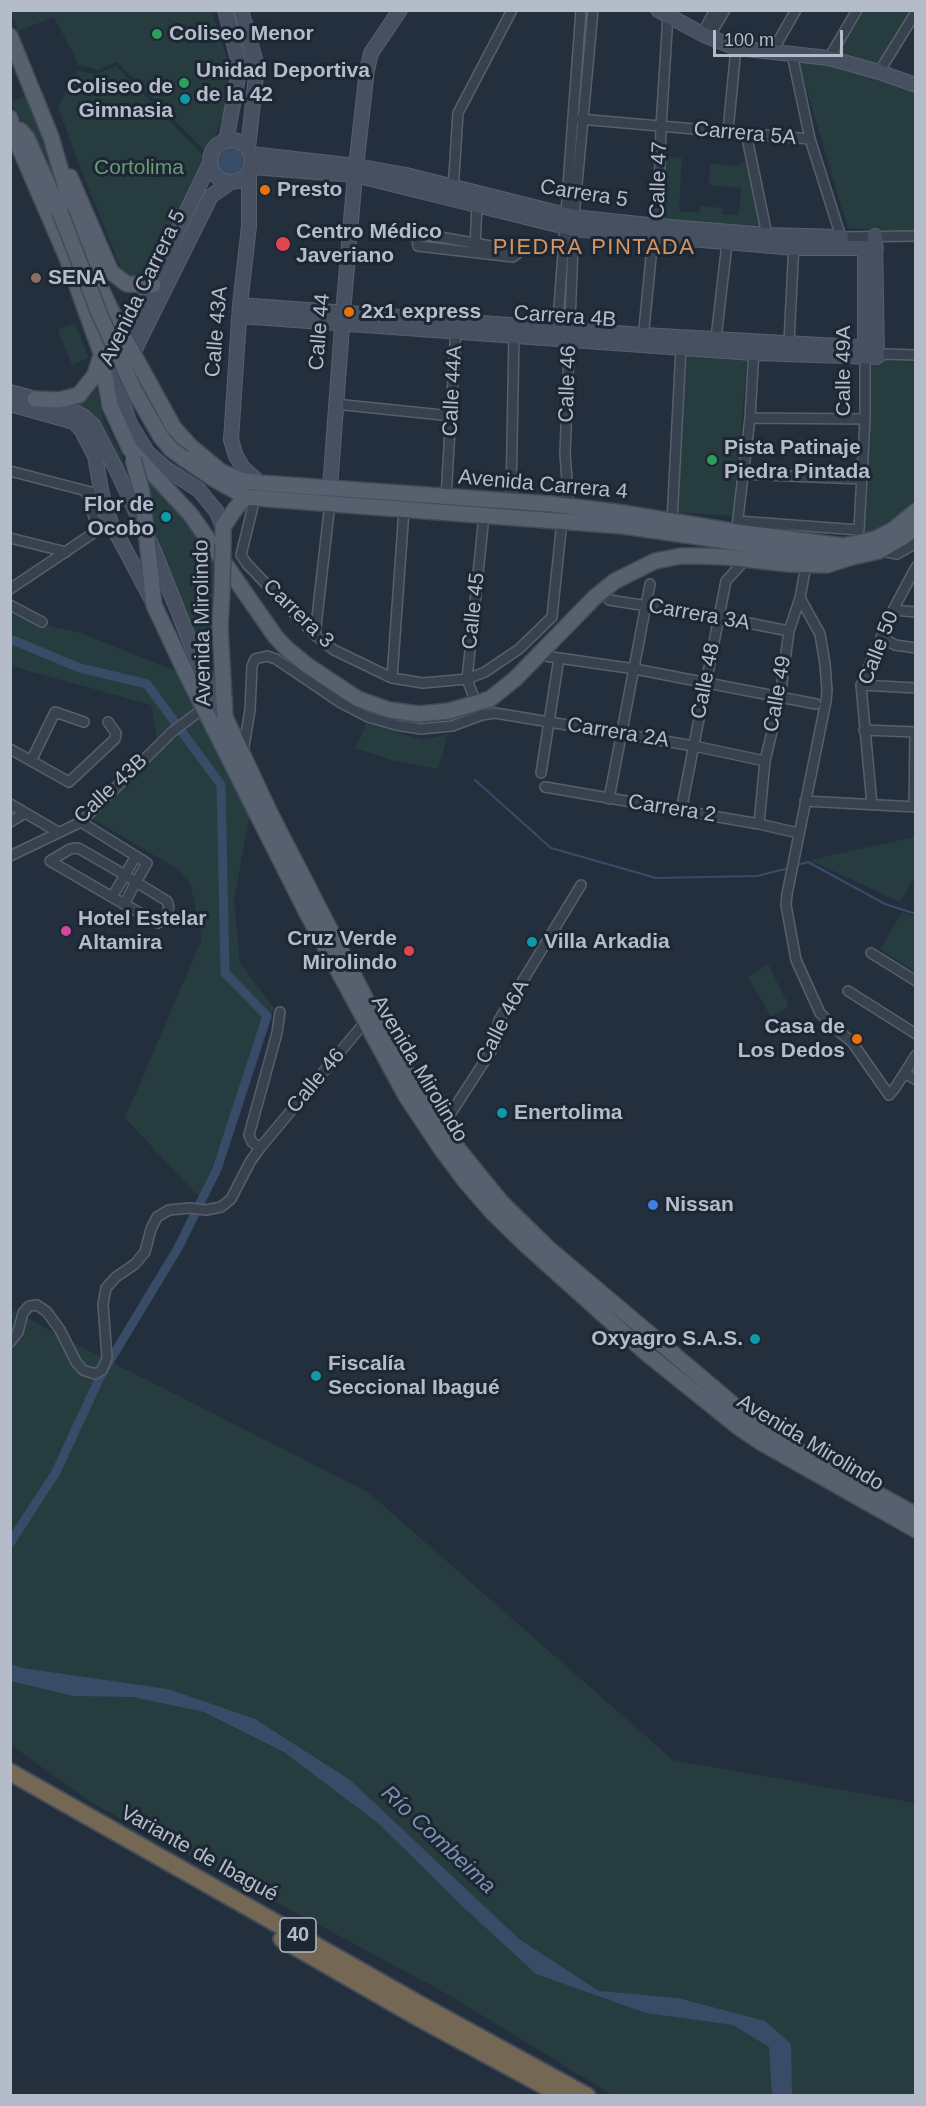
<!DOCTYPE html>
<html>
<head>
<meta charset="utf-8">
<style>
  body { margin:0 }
  #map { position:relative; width:926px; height:2106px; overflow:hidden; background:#242f3e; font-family:Helvetica,sans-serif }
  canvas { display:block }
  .frame { position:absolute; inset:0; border:12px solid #b4bcc9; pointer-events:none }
  .scale { position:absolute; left:713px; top:30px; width:130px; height:27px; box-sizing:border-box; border:3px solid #b4bcc9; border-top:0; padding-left:8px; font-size:18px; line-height:21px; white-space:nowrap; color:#b4bcc9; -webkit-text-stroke:4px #1d2633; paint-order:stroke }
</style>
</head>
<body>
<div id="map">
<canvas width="926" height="2106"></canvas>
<div class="frame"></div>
<div class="scale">100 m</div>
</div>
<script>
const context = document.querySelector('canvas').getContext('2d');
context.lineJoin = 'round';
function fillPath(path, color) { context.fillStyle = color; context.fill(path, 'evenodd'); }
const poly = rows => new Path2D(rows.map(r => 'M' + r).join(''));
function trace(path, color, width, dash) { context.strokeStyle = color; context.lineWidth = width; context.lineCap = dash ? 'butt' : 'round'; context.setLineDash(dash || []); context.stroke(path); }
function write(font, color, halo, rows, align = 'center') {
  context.font = font + ' Helvetica,sans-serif'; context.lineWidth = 6; context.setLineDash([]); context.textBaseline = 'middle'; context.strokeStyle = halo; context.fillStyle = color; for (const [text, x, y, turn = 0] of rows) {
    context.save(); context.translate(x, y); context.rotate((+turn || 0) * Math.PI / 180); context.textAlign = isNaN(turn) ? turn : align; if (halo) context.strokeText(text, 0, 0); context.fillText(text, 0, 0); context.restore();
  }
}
const green = poly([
  [11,11,212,11,233,77,226,109,210,147,205,151,117,62,98,70,79,65,54,17,18,31],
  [859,11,911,11,878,67,834,54],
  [804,60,863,72,915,92,915,233,848,228,798,61],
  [116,66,206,158,142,283,122,271,86,182,58,107,78,70,95,75],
  [28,95,46,141,63,204,30,134,11,102],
  [660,156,682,158,679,211,699,213,700,206,722,208,722,214,739,215,741,188,709,185,710,164,739,166,740,163,752,162,767,235,658,226],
  [75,323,89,358,72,365,58,329],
  [687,352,747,357,734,516,675,512],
  [887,356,915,360,915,500,889,525,862,536,870,363],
  [96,388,104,421,123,458,129,493,70,406,90,397],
  [140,472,182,514,214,561,211,679,155,544],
  [11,614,53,627,81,633,178,672,251,810,234,898,240,963,274,1008,200,1198,125,1118,202,939,191,886,179,870,93,819,158,743,151,705,11,666],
  [367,723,423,740,448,734,438,769,395,761,355,748],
  [915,837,915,876,900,902,810,860],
  [902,912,915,917,915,972,880,949],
  [768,964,789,1006,771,1017,748,977],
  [11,1309,66,1339,368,1492,673,1760,915,1803,915,2095,612,2095,449,1995,92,1803,11,1745]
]);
const water = poly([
  '216 161a15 15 0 1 1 30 0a15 15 0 1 1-30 0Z',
  [11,1664,22,1668,168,1689,255,1719,350,1780,519,1939,599,1991,678,1998,765,2021,791,2044,792,2095,772,2095,769,2047,733,2025,646,2013,536,1974,459,1903,378,1823,284,1752,204,1712,133,1697,73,1696,11,1681]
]);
const stream = poly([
  [475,780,551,848,656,878,757,876,789,868],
  [797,865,808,862,885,904,916,914]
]);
const canal = poly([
  [10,639,80,668,147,684,221,785,225,973,267,1016,217,1169,178,1248,100,1377,56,1472,10,1543]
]);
const street = poly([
  [702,34,715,10],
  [709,37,725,10],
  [772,52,796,10],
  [792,54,810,139,841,237,916,236],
  [829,58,857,10],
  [879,72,916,12],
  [579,119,810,139],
  [728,131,736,48],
  [746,133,767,235],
  [453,191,458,113,512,10],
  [423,234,513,250,518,253,513,257,418,246,417,240,419,235,423,234],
  [475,247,477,204],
  [557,334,581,10],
  [716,338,727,244],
  [643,339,653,237,658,226,661,127,668,15],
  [789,342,794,243],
  [877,357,886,354,916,355],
  [335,404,452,416],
  [750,418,865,419],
  [10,471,102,495],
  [742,474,861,479],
  [86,491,98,530],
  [446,497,456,328],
  [255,498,241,555,247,564,315,635,334,650,392,678,423,683,467,679,485,672,519,649,552,617,562,521],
  [511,501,514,334],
  [569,506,565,454,574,217,593,10],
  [672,521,681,348],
  [738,521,859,530,865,419,865,357],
  [737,526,750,418,754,349],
  [10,538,66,552],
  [881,551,897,554,916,543],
  [10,589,98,530,111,523],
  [800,598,820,634,825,664,827,690,826,701,787,894,786,905,796,960,820,1013,836,1029,852,1042,889,1095,895,1088,916,1055],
  [609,600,718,617,789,631],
  [10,605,42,622],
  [893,610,916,612],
  [315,635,330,503],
  [881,637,895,645,916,648],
  [538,655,635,669,816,704],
  [392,678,404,510],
  [861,685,916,688],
  [477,706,467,679,484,516],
  [864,730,916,732],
  [10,749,69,782,115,739,116,733,108,722],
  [243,752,250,710,252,666,255,659,267,656,276,659,341,703,368,717,396,725,421,729,452,726,482,715,495,713,694,746,765,761],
  [31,761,55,712,84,722],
  [541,773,559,658],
  [545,787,759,824,798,833],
  [609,799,650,584],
  [805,801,916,807],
  [10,804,58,832],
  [872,805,861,685,893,610,916,567],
  [914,806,915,732],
  [681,811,726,581,746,559],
  [10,822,25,813],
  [81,822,147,863,136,882,167,901,169,907,165,920,158,923,124,904],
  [759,824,765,761,780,698,789,631,800,598,806,565],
  [10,856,81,822,172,732,204,708],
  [112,897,50,861,70,849,77,848,80,849,125,875,136,882,124,904,112,897,125,875,136,856],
  [871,953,916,981],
  [848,991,916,1034],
  [905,1073,916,1080],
  [442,1127,495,1045,499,1020,581,885],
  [260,1148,252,1142,249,1135,277,1033,280,1012],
  [10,1342,18,1332,23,1313,29,1306,37,1305,47,1312,60,1330,76,1362,83,1370,95,1374,102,1370,107,1358,103,1304,106,1288,116,1277,135,1264,145,1252,151,1229,157,1217,169,1210,190,1208,206,1210,221,1207,231,1199,250,1162,260,1148,365,1022,369,1020]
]);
const secondary = poly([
  [225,10,240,67,226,141],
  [241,10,257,66,248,148],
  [658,10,702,34,736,48,829,58,879,72,916,85],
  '210 161a21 21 0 1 1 42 0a21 21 0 1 1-42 0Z',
  [251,154,356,166,406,175,574,217,658,226,767,235,841,237],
  [252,167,355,175,574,229,795,248,876,248],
  [249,174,249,226,240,305,231,440,236,456,243,468,260,483],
  [865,248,865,355],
  [240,305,643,335,856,347,877,350],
  [239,316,753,353,877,357,875,236],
  [106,389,130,329,210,163],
  [10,392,66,407,83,416,93,425,117,471,154,551,195,654,224,715],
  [10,404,74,422,82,431,95,456,102,495,111,523,153,602],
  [330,488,343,313,355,175,367,70,371,53,400,10],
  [223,527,217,512,199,490,165,468,147,452,130,424,126,413,122,399,121,381,139,341,211,196,231,182]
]);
const primary = poly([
  [10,36,51,137,72,209,101,289,124,337],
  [10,118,17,142,67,258,101,353,110,406,130,449,191,515,275,636,286,648,308,666,358,699,389,710,419,714,449,711,490,699,515,679,595,597,615,581,655,561,681,556,699,556,726,557,789,564,827,565,852,557],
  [20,130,27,138,60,212],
  [70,177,111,272,127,284,153,285],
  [35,399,59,400,79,395,95,375,100,359],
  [174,428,190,446,220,471,240,480,260,483,551,504,623,513,737,532,844,546,875,539,893,530,916,511],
  [183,458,214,479,246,497,255,498,623,526,831,556,852,557,879,551,902,538,916,527],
  [223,544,223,527,235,509,246,497],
  [150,568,154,605,185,671,308,915,406,1096,442,1150,466,1182,493,1213,527,1246,645,1352,737,1426,762,1443,916,1530],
  [222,589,220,627,225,717,270,813,375,1017,419,1094,458,1149,501,1202,548,1248,748,1417,776,1438,916,1515]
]);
const highway = poly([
  [10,1772,424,2007,587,2096],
  [282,1939,421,2019,563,2096]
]);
const primaryBridge = poly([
  [60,212,99,313,135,392,161,437,171,449,183,458],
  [124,337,174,428],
  [133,459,142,492,150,568],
  [222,589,223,544]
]);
const markers = [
  [157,34,6,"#2e9e5b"],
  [184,83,6,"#2e9e5b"],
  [185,99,6,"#0f9aa8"],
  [265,190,6,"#e8710a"],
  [283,244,8,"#e0444e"],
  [36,278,6,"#8d6e63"],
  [349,312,6,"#e8710a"],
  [712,460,6,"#2e9e5b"],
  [166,517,6,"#0f9aa8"],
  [66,931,6,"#d1479c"],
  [532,942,6,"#0f9aa8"],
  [409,951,6,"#e0444e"],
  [857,1039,6,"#e8710a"],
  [502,1113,6,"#0f9aa8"],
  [653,1205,6,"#3f7fe0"],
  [755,1339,6,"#0f9aa8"],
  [316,1376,6,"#0f9aa8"]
];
const shields = [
  [298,1935,36]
];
const shieldNames = [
  ["40",298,1935]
];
const poiNames = [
  ["Coliseo Menor",169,34],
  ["Unidad Deportiva",196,71],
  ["de la 42",196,95],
  ["Coliseo de",173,87,"right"],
  ["Gimnasia",173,111,"right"],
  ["Presto",277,190],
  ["Centro Médico",296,232],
  ["Javeriano",296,256],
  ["SENA",48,278],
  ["2x1 express",361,312],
  ["Pista Patinaje",724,448],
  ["Piedra Pintada",724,472],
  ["Flor de",154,505,"right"],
  ["Ocobo",154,529,"right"],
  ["Hotel Estelar",78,919],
  ["Altamira",78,943],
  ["Cruz Verde",397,939,"right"],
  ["Mirolindo",397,963,"right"],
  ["Villa Arkadia",544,942],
  ["Casa de",845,1027,"right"],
  ["Los Dedos",845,1051,"right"],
  ["Enertolima",514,1113],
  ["Nissan",665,1205],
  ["Oxyagro S.A.S.",743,1339,"right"],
  ["Fiscalía",328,1364],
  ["Seccional Ibagué",328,1388]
];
const streetNames = [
  ["Carrera 5A",745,134,5],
  ["Calle 47",659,180,-88],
  ["Carrera 5",584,194,9],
  ["Avenida Carrera 5",143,288,-64],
  ["Carrera 4B",565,317,4],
  ["Calle 43A",217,332,-85],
  ["Calle 44",320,332,-85],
  ["Calle 49A",844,371,-90],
  ["Calle 46",568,384,-88],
  ["Calle 44A",453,391,-87],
  ["Avenida Carrera 4",543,485,5],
  ["Calle 45",474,611,-84],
  ["Carrera 3",298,614,44],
  ["Carrera 3A",699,615,10],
  ["Avenida Mirolindo",203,623,-91],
  ["Calle 50",879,648,-69],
  ["Calle 48",706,681,-79],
  ["Calle 49",778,694,-80],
  ["Carrera 2A",618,733,9],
  ["Calle 43B",111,789,-43],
  ["Carrera 2",672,809,9],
  ["Calle 46A",503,1022,-63],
  ["Avenida Mirolindo",419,1069,59],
  ["Calle 46",316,1081,-50],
  ["Avenida Mirolindo",810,1443,31],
  ["Variante de Ibagué",199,1854,29]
];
const parkNames = [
  ["Cortolima",139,168]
];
const neighbourhoodNames = [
  ["PIEDRA PINTADA",594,248]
];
const waterNames = [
  ["Río Combeima",438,1840,43]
];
fillPath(green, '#263c3f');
fillPath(water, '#394c67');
trace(stream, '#394c67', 2);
trace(canal, '#394c67', 9);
trace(street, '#565f6c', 12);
trace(secondary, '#565f6c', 16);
trace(primary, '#414a57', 18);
trace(highway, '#434c59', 20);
trace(street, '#38414e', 9);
trace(secondary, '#465061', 14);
trace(primary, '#56606e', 15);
trace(highway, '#746855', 16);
trace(primaryBridge, '#414a57', 18, []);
trace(primaryBridge, '#56606e', 15);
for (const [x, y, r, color] of markers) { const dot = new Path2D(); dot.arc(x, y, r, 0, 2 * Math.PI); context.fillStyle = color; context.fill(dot); trace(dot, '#1d2633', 2); }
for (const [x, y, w] of shields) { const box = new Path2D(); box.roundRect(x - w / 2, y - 17, w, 34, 4.5); context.fillStyle = '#1d2633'; context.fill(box); trace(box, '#b4bcc9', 1.5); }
write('bold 20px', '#b4bcc9', null, shieldNames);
write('bold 21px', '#b4bcc9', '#1d2633', poiNames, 'left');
write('21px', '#b4bcc9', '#1d2633', streetNames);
write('21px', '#6b9a76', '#1d2633', parkNames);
context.letterSpacing = '1.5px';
write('22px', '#d59563', '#1d2633', neighbourhoodNames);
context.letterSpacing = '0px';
write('italic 22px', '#7c92b1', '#1d2633', waterNames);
</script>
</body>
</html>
